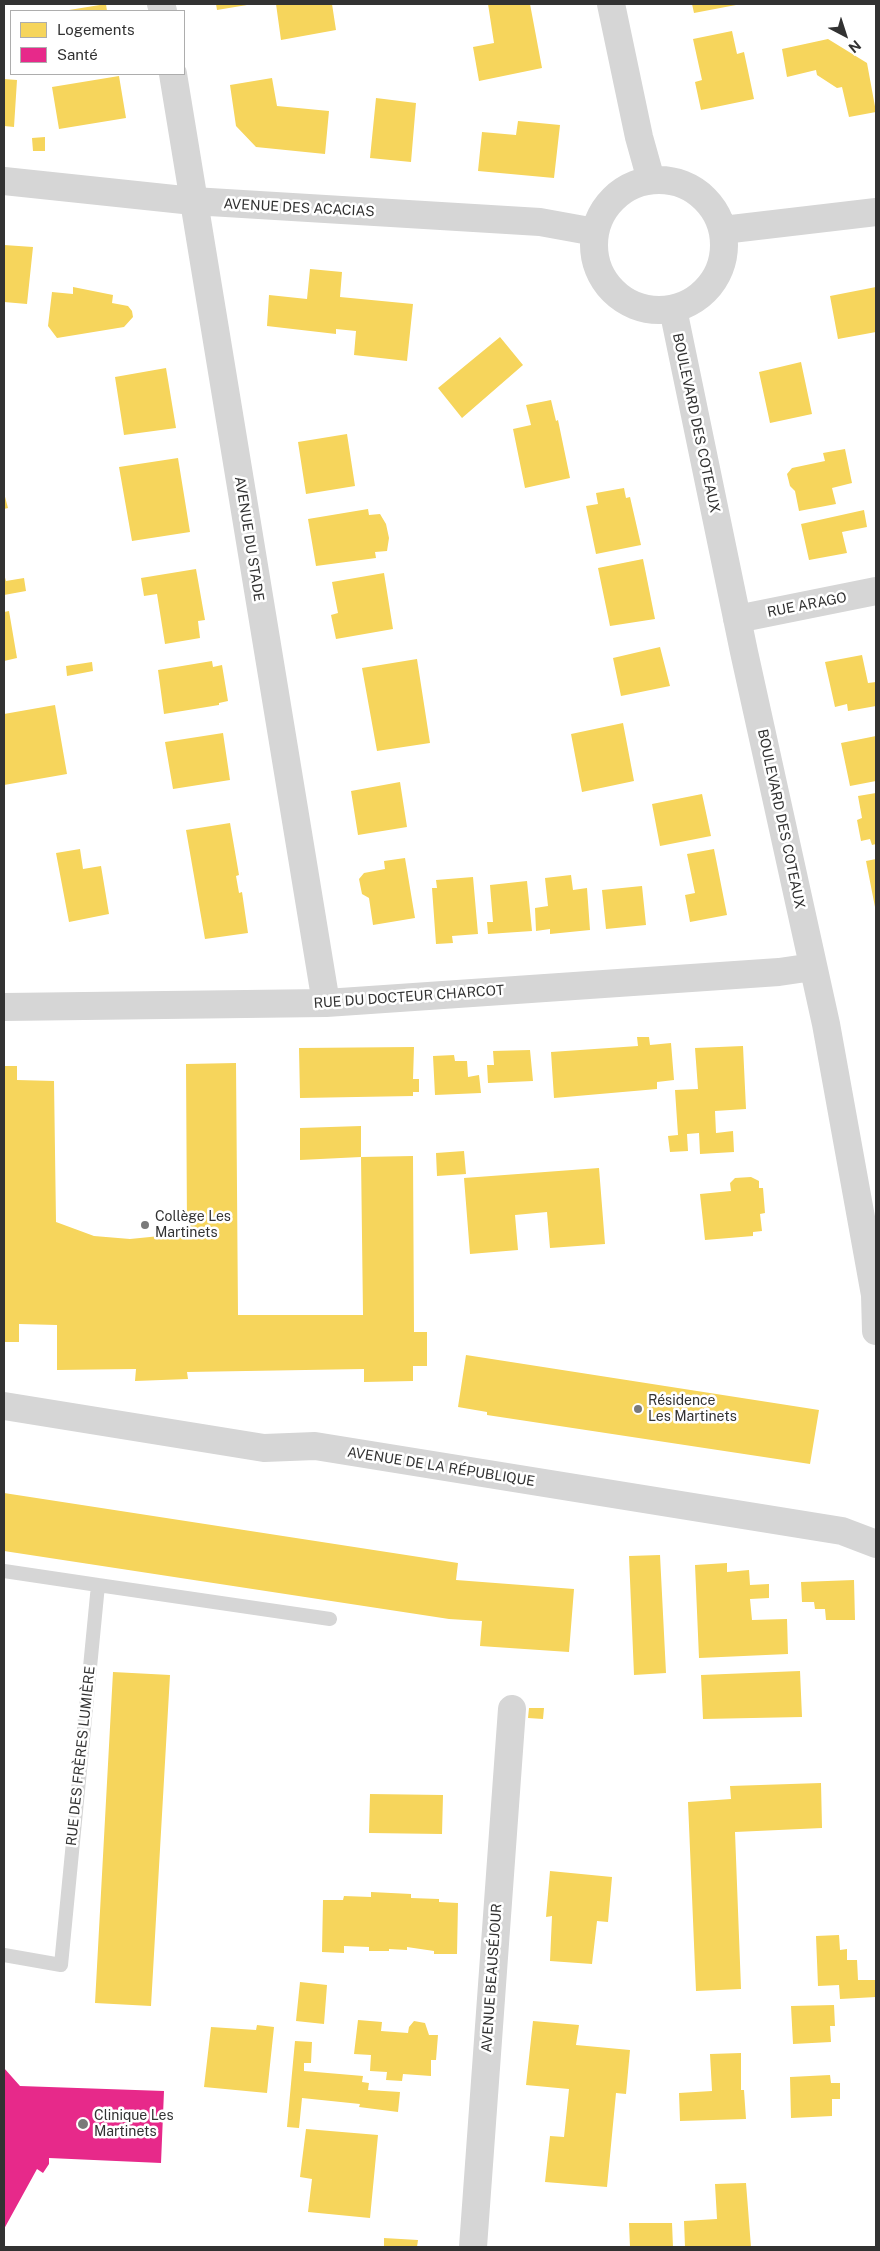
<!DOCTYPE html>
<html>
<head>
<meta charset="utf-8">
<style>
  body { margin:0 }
  #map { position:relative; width:880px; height:2251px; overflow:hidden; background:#fff; font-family:"Public Sans",sans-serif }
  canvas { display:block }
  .frame { position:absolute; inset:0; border:5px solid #323232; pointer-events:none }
  .legend { position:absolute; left:10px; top:10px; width:175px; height:65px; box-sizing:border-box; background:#fff; border:1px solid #adadad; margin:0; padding:6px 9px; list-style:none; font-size:15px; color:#323232 }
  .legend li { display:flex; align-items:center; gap:10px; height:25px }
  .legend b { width:25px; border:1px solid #adadad }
  .north { position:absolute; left:820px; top:10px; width:50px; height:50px; -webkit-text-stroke:4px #fff; paint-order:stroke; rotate:140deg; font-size:14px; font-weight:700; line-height:20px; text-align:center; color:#323232 }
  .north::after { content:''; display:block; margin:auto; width:18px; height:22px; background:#323232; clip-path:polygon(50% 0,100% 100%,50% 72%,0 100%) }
</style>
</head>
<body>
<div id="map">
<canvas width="880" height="2251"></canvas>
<div class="frame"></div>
<ul class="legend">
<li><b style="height:14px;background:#f6d55c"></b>Logements</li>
<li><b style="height:14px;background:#e7298a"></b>Santé</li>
</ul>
<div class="north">N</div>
</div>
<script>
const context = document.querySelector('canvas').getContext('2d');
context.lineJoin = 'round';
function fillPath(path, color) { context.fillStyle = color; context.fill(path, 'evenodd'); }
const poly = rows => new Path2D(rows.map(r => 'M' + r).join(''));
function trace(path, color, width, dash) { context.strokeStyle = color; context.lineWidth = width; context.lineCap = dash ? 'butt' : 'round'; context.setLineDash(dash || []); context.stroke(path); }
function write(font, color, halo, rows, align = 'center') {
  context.font = font + ' "Public Sans",sans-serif'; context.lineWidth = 5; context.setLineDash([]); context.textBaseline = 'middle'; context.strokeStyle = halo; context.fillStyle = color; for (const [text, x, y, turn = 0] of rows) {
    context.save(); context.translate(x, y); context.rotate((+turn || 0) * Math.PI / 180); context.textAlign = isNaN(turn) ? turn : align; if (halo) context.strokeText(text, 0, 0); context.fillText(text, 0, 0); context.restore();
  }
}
const homes = poly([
  [106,4,107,11,69,11,69,10],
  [216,4,247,4,247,5,217,10],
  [276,4,332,4,336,30,281,40],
  [488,4,530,4,542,68,479,81,473,47,494,43],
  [692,4,735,4,736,5,694,13],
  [732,31,737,54,744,52,754,99,701,110,695,82,702,80,693,39],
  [828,39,867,63,876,112,849,117,842,87,837,88,817,75,816,70,787,77,782,49],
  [119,76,126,118,59,129,52,87],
  [272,78,277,106,329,111,325,154,256,147,236,126,230,85],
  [4,79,17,80,14,127,4,126],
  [376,98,416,103,411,162,370,158],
  [518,121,560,125,554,178,478,171,482,132,516,135],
  [45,137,45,151,33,151,32,138],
  [4,245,33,247,27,304,4,302],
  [310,269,342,272,340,297,413,304,407,361,354,355,356,331,336,329,336,334,267,326,269,295,307,299],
  [73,287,113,295,112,303,128,306,132,311,133,317,124,327,57,338,48,326,52,292,73,294],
  [876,287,876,332,838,339,830,296],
  [500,337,523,365,462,418,438,388],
  [801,362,812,414,770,423,759,372],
  [166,368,176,428,124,435,115,377],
  [551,400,556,421,558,420,570,478,525,488,513,429,531,425,526,405],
  [347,434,355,486,306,494,298,442],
  [845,449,852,483,832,488,836,504,799,511,795,491,790,486,787,474,792,468,825,461,823,453],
  [178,458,190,532,132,541,119,467],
  [624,488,626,498,630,497,641,545,596,554,586,506,598,504,596,493],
  [4,493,8,508,4,509],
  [368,509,369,515,380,514,386,524,389,538,387,551,375,552,376,558,316,566,308,519],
  [864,510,867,527,842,532,847,553,809,560,801,524],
  [643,559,655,619,610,626,598,568],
  [196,569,205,620,198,621,200,638,165,644,157,594,144,596,141,578],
  [384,573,393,629,336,639,331,615,338,613,332,582],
  [4,574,6,581,24,578,26,591,4,595],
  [9,611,17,658,4,661,4,612],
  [660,647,670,686,621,696,613,658],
  [862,655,868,683,876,682,876,706,848,711,847,704,835,707,825,662],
  [417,659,430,743,377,751,362,668],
  [212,661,213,667,222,665,228,701,219,703,219,705,164,714,158,670],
  [92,662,93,671,67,676,66,666],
  [55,705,67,774,4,785,4,714],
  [623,723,634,781,582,792,571,734],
  [223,733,230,780,173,789,165,742],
  [876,736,876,781,850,786,841,743],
  [400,782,407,827,358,835,351,791],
  [876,793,876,844,872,845,870,839,861,841,857,820,862,818,858,796],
  [702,794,711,836,660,846,652,804],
  [230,823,239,875,236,876,239,893,242,892,248,933,205,939,186,830],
  [80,849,83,869,101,866,109,914,69,922,56,853],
  [714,849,727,915,690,922,685,895,695,893,687,854],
  [405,858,415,918,373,925,369,898,362,894,359,879,364,873,385,869,384,861],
  [876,859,876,907,875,907,866,861],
  [571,875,573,890,587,888,590,930,550,934,550,929,536,931,535,908,548,906,545,878],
  [473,877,478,934,452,936,453,943,436,944,432,888,437,888,436,880],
  [527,881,532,931,488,934,487,922,493,922,490,885],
  [642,886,646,925,606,929,602,890],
  [637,1037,649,1037,650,1045,671,1043,674,1080,657,1082,657,1089,554,1098,551,1052,638,1046],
  [743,1046,746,1109,715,1111,716,1133,733,1131,734,1152,700,1154,699,1133,687,1134,688,1151,670,1152,668,1136,678,1135,675,1090,698,1089,695,1048],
  [414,1047,413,1079,419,1079,419,1092,413,1092,413,1096,300,1098,299,1048],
  [530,1050,533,1081,488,1083,487,1065,494,1065,493,1051],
  [454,1055,455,1061,467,1061,468,1077,479,1075,481,1093,435,1095,433,1056],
  [236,1063,238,1315,363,1315,361,1157,300,1160,300,1128,361,1126,361,1157,413,1156,414,1332,427,1332,427,1366,413,1366,413,1381,364,1382,364,1369,187,1372,188,1379,135,1381,136,1369,57,1370,57,1325,19,1324,19,1342,4,1342,4,1066,17,1066,17,1080,54,1081,56,1222,94,1236,130,1239,160,1236,187,1226,186,1064],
  [464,1151,466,1174,437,1176,436,1153],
  [599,1168,605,1244,550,1248,547,1212,515,1215,518,1250,470,1254,464,1178],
  [751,1177,759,1181,759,1188,763,1188,765,1213,760,1214,762,1231,753,1232,753,1236,705,1240,700,1194,731,1191,730,1183,735,1178],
  [466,1355,819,1410,810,1464,487,1415,487,1412,458,1407],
  [4,1493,458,1563,456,1580,574,1589,569,1652,480,1646,482,1621,449,1619,4,1551],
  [660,1555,666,1673,634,1675,629,1556],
  [727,1563,727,1572,749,1570,750,1585,769,1584,769,1598,750,1599,752,1620,787,1619,788,1654,699,1658,695,1565],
  [854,1580,855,1620,826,1620,825,1609,815,1609,814,1602,802,1602,801,1582],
  [800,1671,802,1717,703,1719,701,1675],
  [113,1672,170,1675,151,2006,95,2003],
  [529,1708,544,1708,543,1719,528,1718],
  [821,1783,822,1828,735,1832,741,1989,696,1991,688,1802,731,1799,730,1786],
  [370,1794,443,1795,442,1834,369,1833],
  [550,1871,612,1877,608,1922,597,1921,592,1964,550,1961,552,1916,546,1917],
  [371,1892,411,1894,411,1898,439,1899,439,1902,458,1903,457,1954,434,1954,434,1951,407,1947,407,1950,389,1949,389,1951,369,1951,369,1947,344,1946,344,1953,322,1952,323,1900,343,1900,344,1896,371,1897],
  [839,1935,840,1950,847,1949,847,1960,857,1960,858,1980,876,1980,876,1997,840,1999,839,1985,818,1986,816,1936],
  [300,1982,327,1985,324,2024,296,2021],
  [834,2005,835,2026,830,2026,831,2042,793,2044,791,2006],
  [358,2020,382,2022,381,2031,408,2033,409,2027,414,2021,425,2023,429,2035,438,2035,436,2060,431,2060,431,2076,403,2074,402,2081,386,2080,387,2072,370,2071,371,2055,354,2054],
  [533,2021,579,2025,576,2045,630,2050,626,2094,616,2093,607,2187,545,2182,550,2136,564,2137,569,2089,526,2085],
  [257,2025,274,2027,267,2093,204,2087,211,2027,256,2030],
  [295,2041,312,2042,311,2063,304,2063,304,2071,363,2076,362,2082,369,2083,368,2090,400,2092,398,2112,359,2107,360,2104,302,2098,299,2128,287,2127],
  [741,2053,741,2090,744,2090,746,2119,680,2121,679,2093,712,2091,710,2054],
  [830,2075,831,2083,840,2083,840,2099,832,2099,832,2116,791,2118,790,2077],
  [306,2129,378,2135,370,2218,308,2212,312,2179,300,2177],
  [746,2183,751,2247,685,2247,684,2221,717,2219,715,2184],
  [629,2223,672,2223,673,2247,630,2247],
  [384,2238,418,2240,417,2247,384,2247]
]);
const health = poly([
  [4,2068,20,2086,164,2091,161,2163,49,2158,49,2164,43,2173,37,2169,4,2229]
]);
const service = poly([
  [4,1571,98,1585,61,1965,4,1955],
  [98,1585,330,1619]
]);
const minor = poly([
  [161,4,163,11],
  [611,4,639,137,651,180],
  [173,74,326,1003],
  '594 245a65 65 0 1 1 130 0a65 65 0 1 1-130 0Z',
  [4,181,193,201,540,222,595,232],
  [723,230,876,212],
  [673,309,744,652,826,1024,875,1295,876,1331],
  [737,619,876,591],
  [4,1007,326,1003,779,972,813,967],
  [4,1406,264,1448,315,1446,842,1531,876,1544],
  [473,2247,512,1709]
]);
const markers = [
  [145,1225,5,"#7a7a7a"],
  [638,1409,5,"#7a7a7a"],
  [83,2124,6,"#7a7a7a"]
];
const streetNames = [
  ["AVENUE DES ACACIAS",299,208,3],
  ["BOULEVARD DES COTEAUX",696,423,78],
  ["AVENUE DU STADE",249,539,81],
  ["RUE ARAGO",807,605,-11],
  ["BOULEVARD DES COTEAUX",781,819,78],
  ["RUE DU DOCTEUR CHARCOT",409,997,-4],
  ["AVENUE DE LA RÉPUBLIQUE",441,1467,9],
  ["RUE DES FRÈRES LUMIÈRE",81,1756,-84],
  ["AVENUE BEAUSÉJOUR",492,1978,-86]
];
const poiNames = [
  ["Collège Les",155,1217],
  ["Martinets",155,1233],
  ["Résidence",648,1401],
  ["Les Martinets",648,1417],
  ["Clinique Les",94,2116],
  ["Martinets",94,2132]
];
fillPath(homes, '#f6d55c');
fillPath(health, '#e7298a');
trace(service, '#d6d6d6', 14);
trace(minor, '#d6d6d6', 28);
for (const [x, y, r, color] of markers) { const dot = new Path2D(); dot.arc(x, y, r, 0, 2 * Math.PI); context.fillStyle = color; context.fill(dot); trace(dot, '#fff', 2); }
write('14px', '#323232', '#fff', streetNames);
write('14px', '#323232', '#fff', poiNames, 'left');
</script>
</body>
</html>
